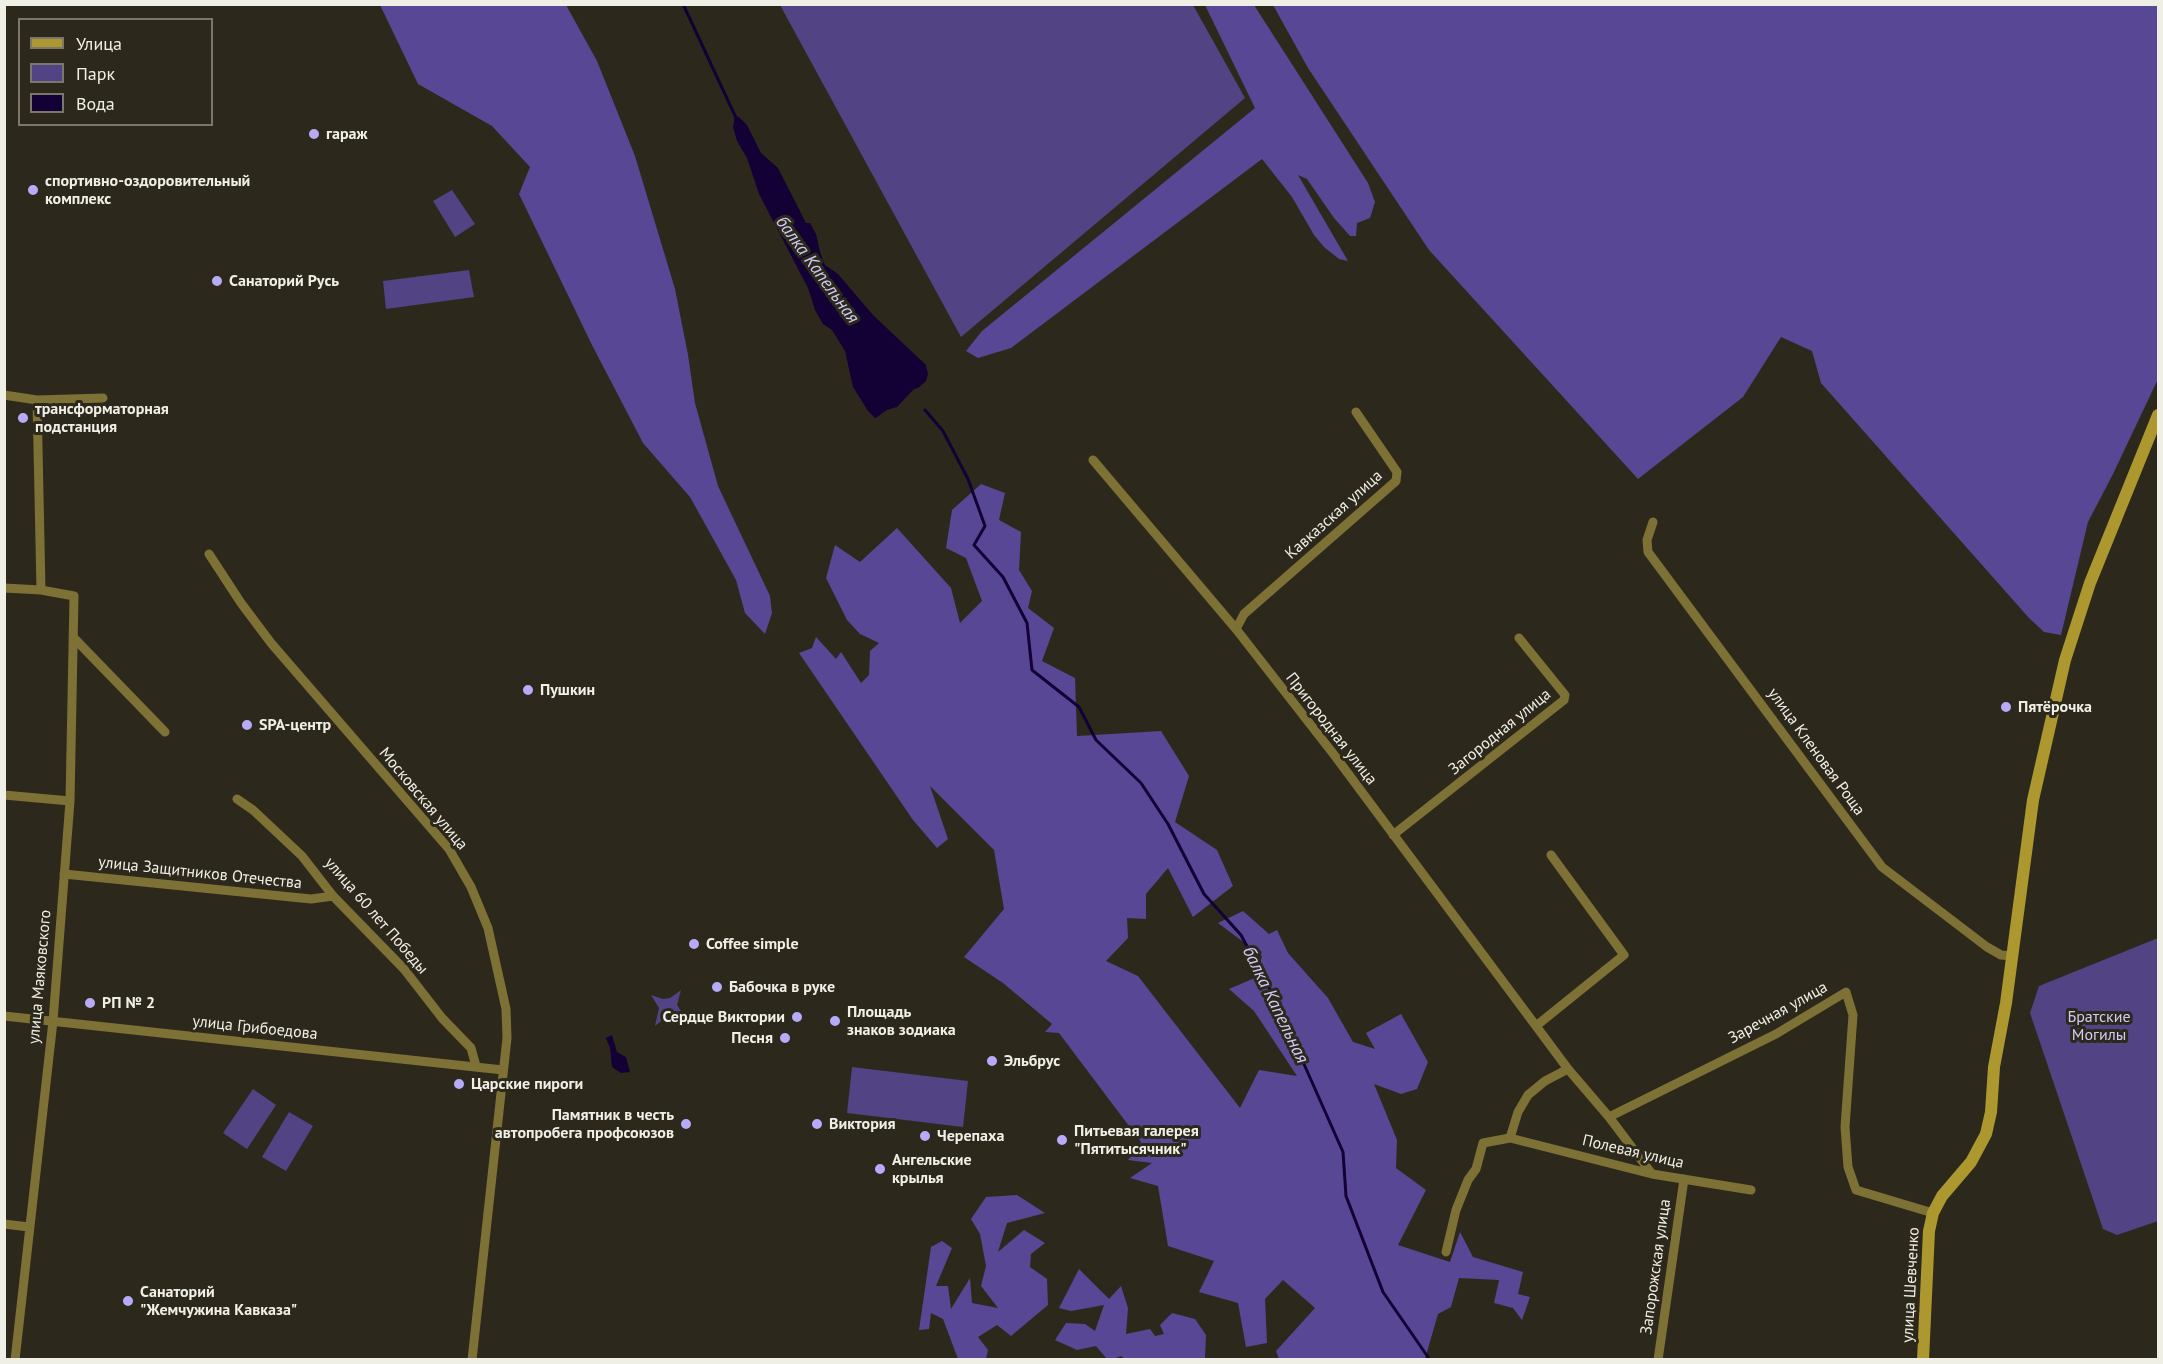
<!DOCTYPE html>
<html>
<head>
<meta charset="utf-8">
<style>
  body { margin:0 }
  #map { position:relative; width:2163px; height:1364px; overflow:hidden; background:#2c291c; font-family:"PT Sans",sans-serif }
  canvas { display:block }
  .frame { position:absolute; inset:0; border:6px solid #f0efe6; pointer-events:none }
  .legend { position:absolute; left:18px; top:18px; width:195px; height:108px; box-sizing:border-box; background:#2c291c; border:2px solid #7a786d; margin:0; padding:8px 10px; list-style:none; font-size:18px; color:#f0efe6 }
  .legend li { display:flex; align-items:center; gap:12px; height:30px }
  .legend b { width:30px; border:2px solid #7a786d }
</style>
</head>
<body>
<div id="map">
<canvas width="2163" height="1364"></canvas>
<div class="frame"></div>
<ul class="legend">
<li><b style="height:8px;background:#ad9830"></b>Улица</li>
<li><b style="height:16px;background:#514384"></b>Парк</li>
<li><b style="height:16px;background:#130035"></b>Вода</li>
</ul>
</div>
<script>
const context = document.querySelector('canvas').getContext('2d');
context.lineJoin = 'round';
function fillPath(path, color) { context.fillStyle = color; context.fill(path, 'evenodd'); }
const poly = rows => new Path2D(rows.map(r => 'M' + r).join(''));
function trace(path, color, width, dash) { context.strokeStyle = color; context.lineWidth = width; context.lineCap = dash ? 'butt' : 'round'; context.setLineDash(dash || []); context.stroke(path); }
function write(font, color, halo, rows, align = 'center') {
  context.font = font + ' "PT Sans",sans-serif'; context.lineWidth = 6; context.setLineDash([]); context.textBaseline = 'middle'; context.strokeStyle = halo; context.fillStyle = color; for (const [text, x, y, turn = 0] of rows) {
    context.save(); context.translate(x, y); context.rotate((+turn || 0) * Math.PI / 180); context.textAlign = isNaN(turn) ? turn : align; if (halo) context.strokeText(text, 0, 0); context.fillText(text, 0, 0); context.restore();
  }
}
const green = poly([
  [780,5,1193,5,1245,98,961,337],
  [452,190,475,224,455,237,433,201],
  [469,270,474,297,386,309,383,281],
  [2158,938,2158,1221,2117,1235,2103,1229,2030,1013,2039,986],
  [681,990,677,1005,687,1020,677,1016,666,1017,655,1026,659,1008,651,995,663,999,670,998],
  [852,1067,968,1081,963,1127,847,1113],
  [253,1089,276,1105,247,1149,223,1133],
  [289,1112,313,1126,286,1171,262,1157]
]);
const forest = poly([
  [380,5,566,5,597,61,635,156,675,289,688,355,695,403,718,486,770,596,772,613,765,634,745,613,736,580,690,497,643,443,592,345,519,194,530,167,492,126,418,84],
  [1205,5,1254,5,1368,183,1375,202,1370,218,1357,223,1356,236,1350,236,1334,218,1307,179,1298,175,1348,261,1339,259,1324,247,1314,235,1292,197,1262,159,1011,348,978,358,966,351,982,331,1255,108],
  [1273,5,2158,5,2158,379,2113,474,2088,522,2061,635,2044,632,2029,618,1821,383,1812,351,1781,337,1743,397,1638,479,1429,250,1308,68],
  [981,484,1005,493,999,520,1021,532,1019,570,1032,591,1028,608,1054,628,1042,661,1075,678,1077,736,1161,731,1189,776,1175,822,1217,850,1233,886,1193,917,1168,868,1146,894,1146,919,1127,918,1128,938,1106,961,1138,976,1240,1108,1259,1070,1297,1076,1254,1011,1229,989,1257,977,1262,956,1218,923,1243,911,1269,934,1277,930,1288,953,1328,998,1353,1042,1375,1049,1366,1033,1401,1014,1428,1062,1417,1089,1401,1094,1374,1084,1397,1140,1396,1168,1426,1190,1398,1245,1450,1262,1460,1232,1473,1257,1523,1272,1518,1294,1530,1297,1522,1320,1513,1308,1494,1303,1499,1280,1459,1278,1451,1307,1438,1314,1425,1359,1279,1359,1276,1351,1315,1308,1283,1280,1265,1299,1267,1343,1246,1347,1238,1303,1199,1292,1214,1261,1168,1246,1158,1186,1130,1178,1152,1163,1128,1160,1141,1142,1059,1033,1045,1032,1052,1024,1003,983,964,957,1004,909,994,850,930,786,948,839,937,848,913,820,799,653,812,648,816,637,836,659,841,652,861,683,869,675,870,651,879,643,860,634,847,620,826,578,835,545,860,562,897,528,951,588,960,623,982,601,966,558,946,548,952,510],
  [1017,1195,1045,1213,1007,1223,998,1252,1024,1230,1045,1243,1031,1254,1030,1267,1047,1279,1048,1305,1011,1336,997,1325,978,1337,988,1350,986,1359,958,1359,943,1319,931,1313,929,1329,919,1330,931,1247,942,1241,952,1248,936,1286,948,1286,951,1309,970,1278,972,1303,998,1308,981,1286,986,1266,980,1234,971,1219,986,1197],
  [1079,1269,1109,1299,1121,1286,1128,1308,1126,1334,1150,1329,1155,1336,1164,1334,1160,1325,1172,1313,1195,1319,1206,1335,1205,1358,1126,1360,1121,1356,1113,1359,1107,1359,1096,1346,1077,1350,1055,1340,1066,1323,1085,1324,1095,1331,1104,1305,1071,1311,1059,1308]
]);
const water = poly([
  [735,116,739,117,747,125,761,153,778,168,806,223,810,223,816,234,820,252,825,265,838,274,873,315,926,365,928,374,926,381,918,388,914,389,897,407,887,410,877,417,875,418,868,411,853,387,845,351,832,330,823,324,815,310,808,288,759,194,747,158,737,141,733,127],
  [612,1035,617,1052,626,1057,630,1072,621,1073,612,1067,610,1048,606,1038]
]);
const stream = poly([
  [683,4,737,120],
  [925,410,943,431,968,479,985,526,974,545,1003,577,1027,623,1032,670,1079,707,1096,740,1141,783,1168,824,1204,894,1241,935,1276,1001,1343,1152,1346,1196,1383,1292,1430,1360]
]);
const street = poly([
  [4,395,37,400,103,398],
  [37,400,41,590],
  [1093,460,1236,629,1335,756,1568,1069,1609,1117,1652,1174],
  [1653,522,1647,540,1648,552,1882,867,1987,947,2001,955,2012,956],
  [209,554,241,603,271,643,449,849,471,887,488,928,506,1009,507,1038,472,1360],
  [4,588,41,590,74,596,70,801,53,1021,15,1360],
  [1236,629,1244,614,1396,481,1397,472,1356,412],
  [73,637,165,732],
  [4,795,70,801],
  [237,799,253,810,302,856,333,896,404,969,442,1018,471,1048,476,1066],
  [1393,835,1564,700,1565,695,1519,638],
  [64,874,311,899,333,896],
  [4,1016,503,1070],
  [1536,1026,1624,955,1551,855],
  [1609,1117,1776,1034,1846,992,1853,1015,1845,1127,1848,1167,1856,1190,1933,1213],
  [1510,1138,1652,1174,1751,1190],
  [4,1224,29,1227],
  [1446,1252,1456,1210,1468,1180,1476,1169,1483,1143,1510,1138,1518,1112,1528,1095,1545,1081,1568,1069],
  [1658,1360,1684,1179]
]);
const secondary = poly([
  [1923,1360,1929,1231,1933,1213,1942,1196,1971,1162,1986,1134,1991,1112,1994,1067,2006,1003,2033,800,2065,660,2090,583,2158,415]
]);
const markers = [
  [314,134,6,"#b7abf8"],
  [33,190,6,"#b7abf8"],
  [217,281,6,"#b7abf8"],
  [23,418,6,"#b7abf8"],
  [528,690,6,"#b7abf8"],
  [2006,707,6,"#b7abf8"],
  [247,725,6,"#b7abf8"],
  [694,944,6,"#b7abf8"],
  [717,987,6,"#b7abf8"],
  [90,1003,6,"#b7abf8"],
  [797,1017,6,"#b7abf8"],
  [835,1021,6,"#b7abf8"],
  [785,1038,6,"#b7abf8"],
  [992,1061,6,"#b7abf8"],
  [459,1084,6,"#b7abf8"],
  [686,1124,6,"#b7abf8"],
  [817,1124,6,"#b7abf8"],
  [925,1136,6,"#b7abf8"],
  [1062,1140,6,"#b7abf8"],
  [880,1169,6,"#b7abf8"],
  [128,1301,6,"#b7abf8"]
];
const poiNames = [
  ["гараж",326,134],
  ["спортивно-оздоровительный",45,181],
  ["комплекс",45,199],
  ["Санаторий Русь",229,281],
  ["трансформаторная",35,409],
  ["подстанция",35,427],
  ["Пушкин",540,690],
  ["Пятёрочка",2018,707],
  ["SPA-центр",259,725],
  ["Coffee simple",706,944],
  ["Бабочка в руке",729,987],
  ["РП № 2",102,1003],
  ["Площадь",847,1012],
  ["знаков зодиака",847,1030],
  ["Сердце Виктории",785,1017,"right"],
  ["Песня",773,1038,"right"],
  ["Эльбрус",1004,1061],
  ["Царские пироги",471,1084],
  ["Памятник в честь",674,1115,"right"],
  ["автопробега профсоюзов",674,1133,"right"],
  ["Виктория",829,1124],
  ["Питьевая галерея",1074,1131],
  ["\"Пятитысячник\"",1074,1149],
  ["Черепаха",937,1136],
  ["Ангельские",892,1160],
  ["крылья",892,1178],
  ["Санаторий",140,1292],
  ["\"Жемчужина Кавказа\"",140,1310]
];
const streetNames = [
  ["Кавказская улица",1334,515,-42],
  ["Пригородная улица",1331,729,52],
  ["Загородная улица",1500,732,-39],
  ["улица Кленовая Роща",1816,752,54],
  ["Московская улица",423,799,50],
  ["улица Защитников Отечества",200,873,6],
  ["улица 60 лет Победы",376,916,49],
  ["улица Маяковского",40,977,-85],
  ["Заречная улица",1778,1013,-29],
  ["улица Грибоедова",255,1028,6],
  ["Полевая улица",1633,1152,13],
  ["Запорожская улица",1656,1267,-82],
  ["улица Шевченко",1911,1285,-87]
];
const parkNames = [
  ["Братские",2099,1017],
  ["Могилы",2099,1035]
];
const waterNames = [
  ["балка Капельная",817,270,54],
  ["балка Капельная",1275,1005,64]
];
fillPath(green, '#514384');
fillPath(forest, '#584794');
fillPath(water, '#130035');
trace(stream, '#130035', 3);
trace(street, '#7d7135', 9);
trace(secondary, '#ad9830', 12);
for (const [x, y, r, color] of markers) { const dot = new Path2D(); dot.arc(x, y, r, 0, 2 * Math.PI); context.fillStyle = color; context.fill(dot); trace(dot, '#2c291c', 2); }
write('bold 16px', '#f0efe6', '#2c291c', poiNames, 'left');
write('16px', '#f0efe6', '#2c291c', streetNames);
write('16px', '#d1ccf7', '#2c291c', parkNames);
write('italic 18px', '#cfcaf5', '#2c291c', waterNames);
</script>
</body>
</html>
